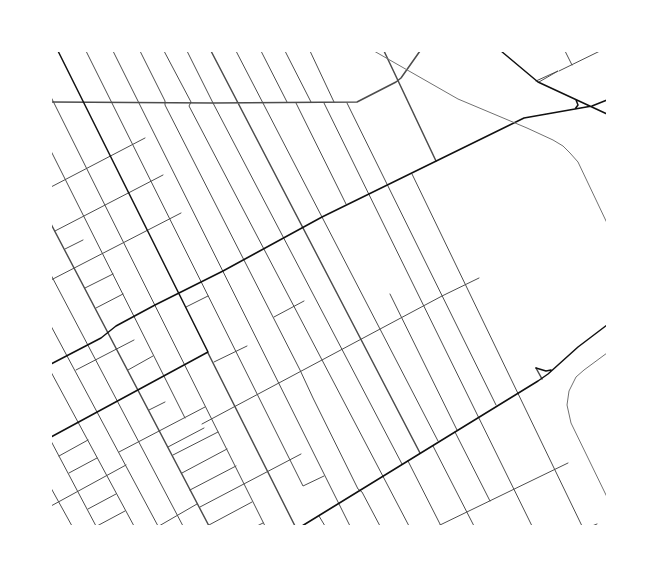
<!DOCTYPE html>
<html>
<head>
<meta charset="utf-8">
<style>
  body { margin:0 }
  #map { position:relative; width:658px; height:577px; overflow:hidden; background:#fff; font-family:"Sofia Sans Condensed",sans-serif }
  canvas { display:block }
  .frame { position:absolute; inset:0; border:52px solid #fff; pointer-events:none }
</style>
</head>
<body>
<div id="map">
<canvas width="658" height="577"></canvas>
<div class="frame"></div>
</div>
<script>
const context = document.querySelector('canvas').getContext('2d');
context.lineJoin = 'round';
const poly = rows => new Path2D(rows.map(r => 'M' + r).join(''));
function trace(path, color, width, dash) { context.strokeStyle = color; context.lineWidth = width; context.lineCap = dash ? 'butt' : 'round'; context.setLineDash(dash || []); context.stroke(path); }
const minor = poly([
  [86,51,303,486,324,476],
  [113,51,350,526],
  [140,51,165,101,165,105,300,370,313,398,358,489,362,492,380,526],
  [164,51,191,102,189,106,409,526],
  [187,51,213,103,402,464],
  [236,51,438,441],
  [261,51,287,102],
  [285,51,311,102],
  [310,51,334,102],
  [565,51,572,65],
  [559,71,600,51],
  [536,81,558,71,539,82],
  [51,97,265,526],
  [296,103,346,204],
  [324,103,532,526],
  [347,103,496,405],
  [51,151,185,418],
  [412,174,582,526],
  [51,187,145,138],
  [55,231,163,175],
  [65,249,83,240],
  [51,275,183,526],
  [51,280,181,213],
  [85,288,113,274],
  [390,294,457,430],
  [186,307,208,296],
  [96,308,123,294],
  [274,317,304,301],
  [51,326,158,526],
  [214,362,247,346],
  [76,370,134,340],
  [128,370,153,356],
  [51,372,134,526],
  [149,410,165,402],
  [202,424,442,296,479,278],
  [455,432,490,501],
  [51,441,96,526],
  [433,446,474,526],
  [168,447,204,428],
  [119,452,205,407],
  [173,455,218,432],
  [59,456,88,440],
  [408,461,441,526],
  [69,473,97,458],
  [182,473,227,449],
  [51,488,72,526],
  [190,490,236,466],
  [51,506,126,465],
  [200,507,301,454],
  [88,509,116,494],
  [319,516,325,526],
  [209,525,252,502],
  [97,526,125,511],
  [159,526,197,504],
  [257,526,263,523],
  [438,526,568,463],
  [592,526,597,524]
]);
const tertiary = poly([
  [211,51,420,453],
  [384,51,436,161],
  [51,102,213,103,357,102,396,82,401,78,420,51],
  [51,224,209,526],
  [208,353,295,526],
  [536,368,542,379]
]);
const secondary = poly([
  [501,51,538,82,607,114],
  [575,109,578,105,576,100],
  [51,364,101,338,116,326,155,305,223,271,322,217,524,118,592,106,607,100],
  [536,368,546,371,551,370],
  [51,437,208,352,58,51],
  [302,526,538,381,548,374,578,347,607,325]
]);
const rail = poly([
  [374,51,458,99,527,128,553,140,563,146,570,153,578,162,607,223],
  [607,353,584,370,576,377,569,391,567,405,571,423,607,497]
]);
trace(minor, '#4c4c4c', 1);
trace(tertiary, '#4c4c4c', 1.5);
trace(secondary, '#111', 1.5);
trace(rail, '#707070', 1);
</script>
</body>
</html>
